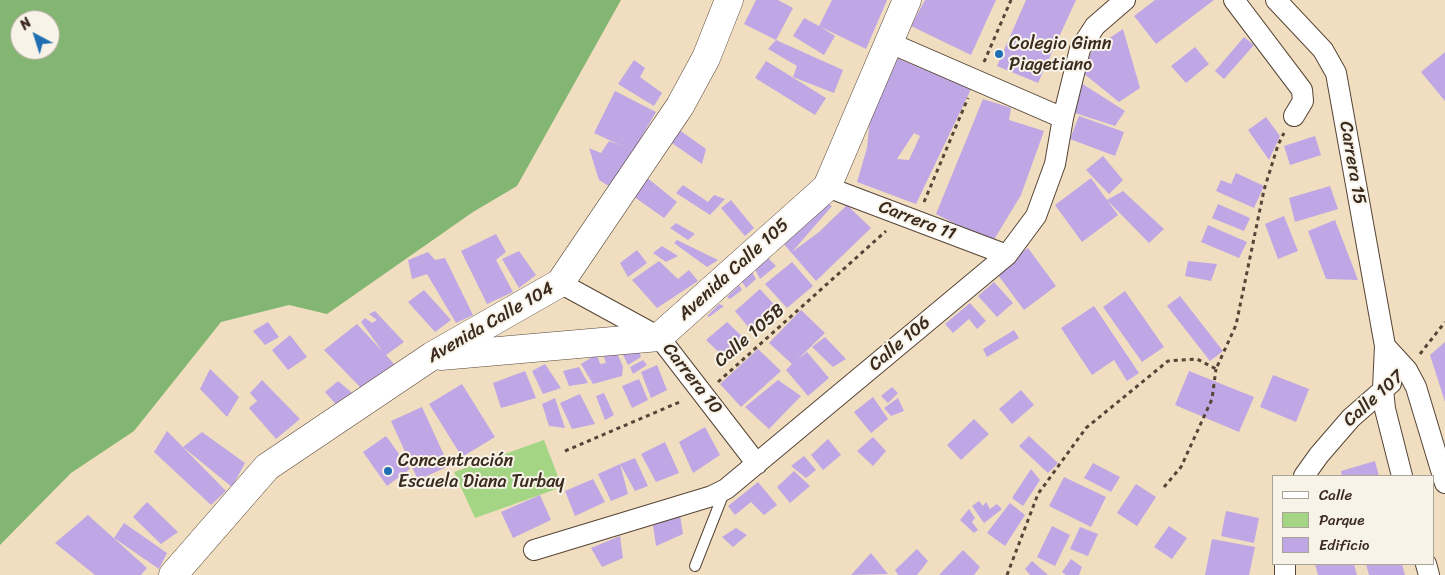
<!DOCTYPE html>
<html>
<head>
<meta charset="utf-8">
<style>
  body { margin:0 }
  #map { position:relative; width:1445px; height:575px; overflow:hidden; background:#f1dec0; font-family:Sriracha,sans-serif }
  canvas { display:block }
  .legend { position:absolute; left:1272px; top:475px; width:162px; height:90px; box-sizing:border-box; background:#f7f3e8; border:1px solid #aca397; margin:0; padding:6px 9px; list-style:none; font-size:15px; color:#3b2a1e }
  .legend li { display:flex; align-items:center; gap:10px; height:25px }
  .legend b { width:25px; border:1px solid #aca397 }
  .north { position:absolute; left:10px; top:10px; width:50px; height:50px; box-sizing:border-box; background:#f7f3e8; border:1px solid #aca397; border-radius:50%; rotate:320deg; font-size:14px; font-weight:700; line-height:20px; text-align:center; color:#3b2a1e }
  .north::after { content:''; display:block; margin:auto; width:18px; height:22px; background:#1f6fb2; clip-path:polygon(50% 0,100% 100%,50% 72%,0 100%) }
</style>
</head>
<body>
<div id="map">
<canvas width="1445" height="575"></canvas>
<ul class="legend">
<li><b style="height:6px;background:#fff"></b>Calle</li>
<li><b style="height:14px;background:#a4d584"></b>Parque</li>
<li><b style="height:14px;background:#bea7e4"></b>Edificio</li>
</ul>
<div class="north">N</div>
</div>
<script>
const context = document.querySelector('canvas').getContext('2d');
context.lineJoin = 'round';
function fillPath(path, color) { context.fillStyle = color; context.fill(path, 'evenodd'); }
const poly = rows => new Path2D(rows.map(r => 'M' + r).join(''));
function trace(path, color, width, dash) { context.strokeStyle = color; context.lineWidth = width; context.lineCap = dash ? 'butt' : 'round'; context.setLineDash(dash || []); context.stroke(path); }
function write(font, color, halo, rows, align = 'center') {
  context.font = font + ' Sriracha,sans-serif'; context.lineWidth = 4; context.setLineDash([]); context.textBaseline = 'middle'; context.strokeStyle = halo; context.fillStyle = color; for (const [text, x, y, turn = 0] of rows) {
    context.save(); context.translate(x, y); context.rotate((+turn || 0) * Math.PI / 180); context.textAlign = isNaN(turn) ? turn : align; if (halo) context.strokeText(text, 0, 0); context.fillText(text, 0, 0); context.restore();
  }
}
const green = poly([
  [544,440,562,487,475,518,454,472]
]);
const forest = poly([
  [0,0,621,0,517,186,473,212,327,314,289,305,221,322,134,431,71,473,0,545],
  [20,20,50,20,50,50,20,50]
]);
const building = poly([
  [756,0,778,0,793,8,776,40,744,24],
  [832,0,887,0,866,49,821,27,835,36,824,55,793,36,804,18,819,26],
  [925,0,996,0,971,55,911,26],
  [1026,0,1076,0,1038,83,997,66],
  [1155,0,1214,0,1156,44,1134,16],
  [1123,29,1140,88,1119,102,1078,69,1096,47],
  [1244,37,1254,45,1224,79,1215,71],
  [776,40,843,70,834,93,793,77,797,66,768,49],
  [1195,47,1209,64,1186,83,1171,66],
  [1445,52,1445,101,1421,72],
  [897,58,971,89,916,204,857,182,867,148,870,118],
  [914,133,920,136,909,160,897,159],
  [634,60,645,68,640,77,662,93,654,106,618,84],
  [766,61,826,98,815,115,755,78],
  [1081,83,1125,111,1115,126,1072,112],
  [615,91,656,112,612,188,599,180,589,148,601,153,609,141,622,146,594,133],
  [983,99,1011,108,1009,120,1044,131,1021,195,992,243,936,214],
  [1079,116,1124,132,1115,156,1070,139],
  [1266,117,1280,136,1269,160,1248,130],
  [678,129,706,149,702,164,669,141],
  [1315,136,1321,155,1290,165,1284,146],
  [1103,156,1123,180,1109,194,1086,170],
  [1236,173,1264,186,1254,208,1216,191,1221,180,1231,184],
  [645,176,677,202,664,218,633,196],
  [1091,178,1118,215,1082,242,1055,205],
  [683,185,708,202,714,195,725,199,710,215,676,193],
  [1330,186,1338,209,1295,222,1289,198],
  [1123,191,1164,229,1149,243,1107,200],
  [731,200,754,228,745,236,721,208],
  [824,201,832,206,792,252,819,232,847,205,871,228,816,281,782,242],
  [1218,204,1250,218,1244,231,1212,218],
  [1284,216,1298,251,1278,259,1265,224],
  [1335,220,1358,280,1326,279,1308,231],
  [676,223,695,234,688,240,670,228],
  [1208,225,1247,242,1239,258,1201,242],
  [496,234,506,252,496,260,513,292,487,304,461,251],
  [677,240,718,260,707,267,674,243],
  [662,246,678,256,666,262,653,253],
  [1028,248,1056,286,1024,310,995,271],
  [637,250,647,263,628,277,620,263],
  [519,251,536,275,519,288,502,259],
  [428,252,435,260,445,258,473,315,456,323,427,274,412,279,408,260],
  [767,257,776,266,760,279,755,269],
  [659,261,678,279,689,270,698,281,657,308,632,280],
  [1188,261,1217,264,1211,281,1185,276],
  [792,262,813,286,787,308,765,284],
  [752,272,756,279,746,288,742,282],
  [994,282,1013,303,997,317,978,296],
  [739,285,742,290,730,299,727,297],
  [760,289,782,313,755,335,735,311],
  [424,290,451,320,435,332,408,302],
  [1125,291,1164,347,1142,362,1103,307],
  [1180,296,1223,351,1210,361,1167,306],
  [970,303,986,321,977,329,969,319,953,333,945,324],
  [719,304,724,306,709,317,707,316],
  [1094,306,1139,373,1127,381,1114,360,1092,375,1061,328],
  [801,310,825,333,797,360,807,352,829,378,808,396,786,370,792,364,769,343],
  [375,311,404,342,386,355,394,364,362,389,324,350,357,324,383,352,361,322,365,318,372,323,377,320,369,314],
  [268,322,279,337,265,345,253,331],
  [727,322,748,342,725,358,706,340],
  [1014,330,1019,338,987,357,983,349],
  [290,335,307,357,288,370,272,350],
  [825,337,846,359,833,367,812,347],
  [635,340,641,357,628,365,620,348],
  [1445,342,1445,402,1430,355],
  [615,348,623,367,622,376,593,384,581,364,597,354,600,364,606,363,603,354],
  [758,349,781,371,741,407,720,384],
  [643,360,647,365,633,374,630,367],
  [545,364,561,388,543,394,532,371],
  [657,365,667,390,651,398,641,372],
  [579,367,588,383,569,386,563,371],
  [210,369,239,397,227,417,200,389],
  [525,371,536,398,501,408,493,383],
  [1189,371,1254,397,1239,432,1175,405],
  [1273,375,1309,389,1296,422,1260,407],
  [639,379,648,400,632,408,622,386],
  [262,380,300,419,276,439,249,408,257,401,250,393],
  [778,380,801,396,769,429,745,407],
  [338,381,357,397,341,410,325,392],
  [462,384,495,437,462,457,429,404],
  [892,387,898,393,888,403,881,396],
  [1021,390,1034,405,1012,424,999,409],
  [604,393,614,415,605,420,596,396],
  [580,394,595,424,572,429,560,403],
  [873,397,888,419,871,433,854,412],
  [555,398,565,428,549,426,542,404],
  [898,398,904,411,891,416,884,408],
  [422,407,449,466,418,480,391,421],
  [974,419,989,434,961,460,947,445],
  [705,427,720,455,693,473,679,442],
  [167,431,226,491,211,505,154,452],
  [202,432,245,463,232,487,183,447],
  [386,436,410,469,387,486,363,452],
  [1029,436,1058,463,1048,473,1019,446],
  [873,437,886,451,873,466,857,451],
  [828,439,841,455,823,470,811,455],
  [665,442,679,473,656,482,641,454],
  [804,456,816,470,806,478,791,466],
  [635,458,648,486,635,491,620,464,628,494,611,501,598,474,620,464],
  [1375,461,1379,476,1342,476,1341,471],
  [1093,463,1120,477,1111,492,1084,478],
  [1031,469,1040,480,1023,506,1012,498],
  [794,471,810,486,790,503,777,487],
  [1064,477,1106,497,1091,527,1049,506],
  [593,479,605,502,575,516,565,491],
  [758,482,777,505,764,515,751,502,735,515,728,506],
  [1136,484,1156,497,1137,526,1117,513],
  [540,495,551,520,513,538,501,512],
  [979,501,983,506,986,502,990,509,997,504,1002,509,984,523,972,506],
  [147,502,178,532,161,544,133,517],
  [1010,503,1025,515,1005,546,987,533],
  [969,509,975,518,972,522,978,530,974,533,960,520],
  [1226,511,1259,518,1254,543,1221,536],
  [88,515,147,568,141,575,95,575,55,543],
  [680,515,683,534,656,546,653,525],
  [124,523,167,553,159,569,114,538],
  [1052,526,1070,535,1055,566,1037,557],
  [1169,526,1187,538,1172,559,1154,547],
  [1080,527,1098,534,1088,556,1070,549],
  [736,528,747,535,733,547,722,537],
  [620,536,623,558,602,567,591,548],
  [1212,539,1255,547,1249,575,1205,575],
  [917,549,928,561,917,575,898,575,895,570],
  [963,550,980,567,974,575,939,575],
  [871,553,888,574,851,575],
  [1071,559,1082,567,1079,575,1066,575,1062,572],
  [1032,561,1048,575,1030,575,1025,569],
  [1315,564,1354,564,1357,575,1318,575],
  [1366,564,1402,564,1405,575,1369,575]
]);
const path = poly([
  [984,62,1011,0],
  [924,202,968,98],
  [1420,354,1445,322],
  [718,382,886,231],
  [565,451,682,401],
  [1164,487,1181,467,1212,399,1216,369],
  [1007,575,1038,494,1086,428,1168,361,1197,359,1216,369,1236,325,1264,190,1278,145,1284,133]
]);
const service = poly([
  [695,566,725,490]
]);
const minor = poly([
  [1234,0,1302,90,1303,101,1294,116],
  [1276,0,1323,50,1336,73,1385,346,1383,389,1385,409,1402,476],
  [888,42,1063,118],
  [827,187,1007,255],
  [560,283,659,337,757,464],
  [1385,346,1407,370,1416,387,1445,483],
  [1304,476,1319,455,1351,418,1391,383],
  [534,550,712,496,726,489,1007,255,1036,216,1055,164,1063,118,1080,49,1095,26,1125,0],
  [1285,564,1285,575],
  [1426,564,1429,575]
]);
const secondary = poly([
  [441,356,659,337,827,187,907,0],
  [173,575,267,467,432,356,560,283,680,106,706,58,729,0]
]);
const markers = [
  [999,54,5,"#1f6fb2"],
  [388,471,5,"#1f6fb2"]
];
const poiNames = [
  ["Colegio Gimn",1009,44],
  ["Piagetiano",1009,65],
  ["Concentración",398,461],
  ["Escuela Diana Turbay",398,482]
];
const streetNames = [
  ["Carrera 15",1352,163,80],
  ["Carrera 11",917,221,21],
  ["Avenida Calle 105",734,270,-42],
  ["Avenida Calle 104",491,323,-30],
  ["Calle 105B",750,336,-41],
  ["Calle 106",900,344,-40],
  ["Carrera 10",692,379,52],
  ["Calle 107",1374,399,-42]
];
fillPath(green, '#a4d584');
fillPath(forest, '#83b672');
fillPath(building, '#bea7e4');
trace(service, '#564536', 12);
trace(minor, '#564536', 22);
trace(secondary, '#564536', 29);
trace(path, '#564536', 3, [4, 4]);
trace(service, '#fff', 10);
trace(minor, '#fff', 20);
trace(secondary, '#fff', 28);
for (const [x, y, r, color] of markers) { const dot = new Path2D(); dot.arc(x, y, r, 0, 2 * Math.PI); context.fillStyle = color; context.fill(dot); trace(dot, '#f7f3e8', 2); }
write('18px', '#3b2a1e', '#f7f3e8', poiNames, 'left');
write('18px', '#3b2a1e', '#f7f3e8', streetNames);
</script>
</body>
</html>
